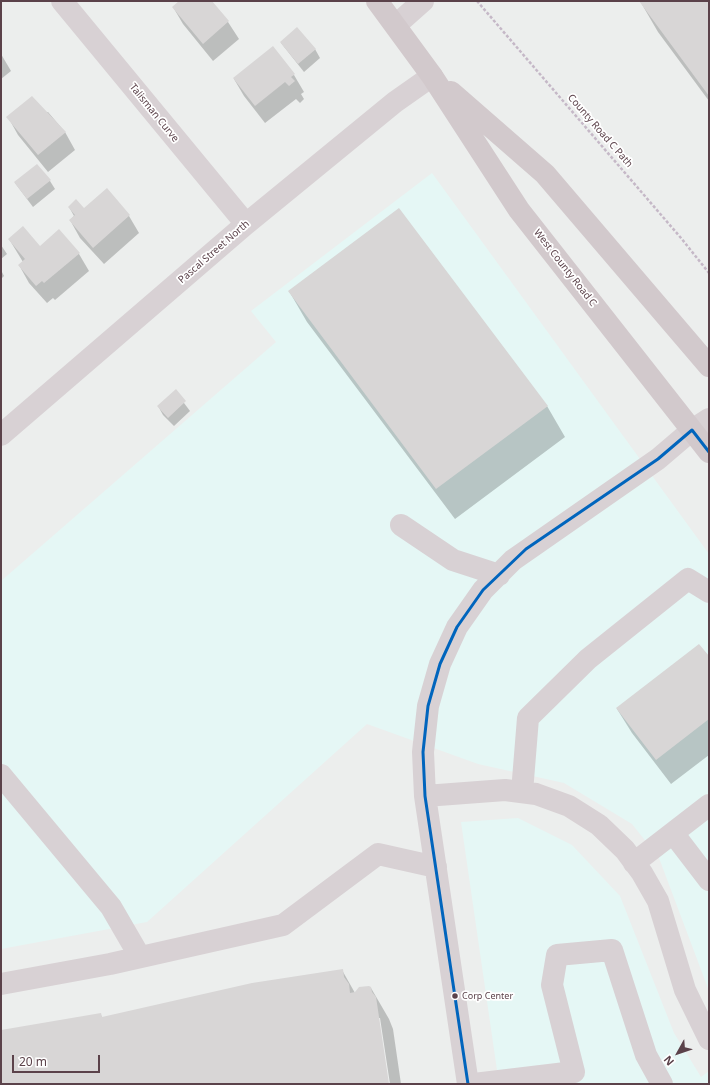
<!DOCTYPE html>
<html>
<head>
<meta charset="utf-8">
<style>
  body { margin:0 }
  #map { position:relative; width:710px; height:1085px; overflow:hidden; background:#eceeed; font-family:"Noto Sans",sans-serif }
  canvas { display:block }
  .frame { position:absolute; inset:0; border:2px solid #5b424a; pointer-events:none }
  .north { position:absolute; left:658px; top:1033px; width:40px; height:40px; -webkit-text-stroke:3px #fff; paint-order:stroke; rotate:230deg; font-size:11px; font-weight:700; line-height:16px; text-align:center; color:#5b424a }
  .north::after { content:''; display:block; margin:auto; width:14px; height:18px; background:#5b424a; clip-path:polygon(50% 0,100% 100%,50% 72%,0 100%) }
  .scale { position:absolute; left:12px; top:1055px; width:88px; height:18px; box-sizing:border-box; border:2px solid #5b424a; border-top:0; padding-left:5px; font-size:12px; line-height:14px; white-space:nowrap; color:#5b424a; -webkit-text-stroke:3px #fff; paint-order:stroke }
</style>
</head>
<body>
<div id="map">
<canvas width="710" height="1085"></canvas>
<div class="frame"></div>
<div class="north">N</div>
<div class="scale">20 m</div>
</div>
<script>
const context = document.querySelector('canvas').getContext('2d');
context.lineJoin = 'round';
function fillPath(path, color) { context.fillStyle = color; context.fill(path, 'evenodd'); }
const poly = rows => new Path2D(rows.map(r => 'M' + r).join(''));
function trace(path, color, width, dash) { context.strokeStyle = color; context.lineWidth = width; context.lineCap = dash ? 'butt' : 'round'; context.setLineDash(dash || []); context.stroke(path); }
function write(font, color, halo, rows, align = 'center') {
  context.font = font + ' "Noto Sans",sans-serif'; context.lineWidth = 3.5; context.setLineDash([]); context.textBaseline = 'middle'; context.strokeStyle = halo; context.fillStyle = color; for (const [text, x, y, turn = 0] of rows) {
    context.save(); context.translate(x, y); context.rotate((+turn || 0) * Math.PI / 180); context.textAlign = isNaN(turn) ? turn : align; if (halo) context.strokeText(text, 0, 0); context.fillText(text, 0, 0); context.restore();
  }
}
const commercial = poly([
  [432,173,709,554,709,991,659,858,632,824,564,783,478,764,367,724,147,922,1,949,1,581,276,342,251,311],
  [518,818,572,845,620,896,674,1033,701,1077,709,1071,709,1084,499,1084,461,822]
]);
const shadow = poly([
  [180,1,211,1,228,22,239,39,213,61,183,24,173,7],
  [640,1,709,1,709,101,658,32],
  [281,43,315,49,320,58,304,72],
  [1,54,11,71,1,79],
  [294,75,304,92,301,94,304,99,300,103,296,99,265,123,244,96,234,79],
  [48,112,65,132,75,150,48,172,18,135,8,117],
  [50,181,55,189,33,207,15,183],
  [107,190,129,216,139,233,104,264,80,238,70,220,74,216,69,207,84,210],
  [9,239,39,247,79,254,89,271,55,300,53,298,47,303,29,283,19,265,23,262],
  [1,245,7,254,1,259],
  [1,270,4,276,1,279],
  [289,291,547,406,565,437,455,519,307,322],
  [175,391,190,411,174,426,163,415,158,406],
  [709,658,709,755,671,784,632,733,617,709],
  [342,970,355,993,371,988,389,1019,393,1029,401,1084,390,1084,380,1018,378,1018,388,1084,1,1084,1,1031,100,1014,103,1018]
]);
const building = poly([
  [179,1,212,1,229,21,203,44,172,7],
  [639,1,709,1,709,96],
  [297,27,316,49,298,64,280,42],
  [273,46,295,74,291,77,295,81,289,86,285,82,255,106,233,78],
  [32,96,66,132,38,155,6,117],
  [37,164,51,180,27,199,14,182],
  [107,188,130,215,93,248,69,220,75,215,68,207,76,199,84,208],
  [399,208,548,406,436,489,288,291],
  [23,226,40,246,59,229,80,253,44,283,42,281,36,286,18,265,25,259,8,239],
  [176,389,186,401,168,418,157,406],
  [699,644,709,656,709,719,656,760,616,708],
  [343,969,344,977,349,984,350,993,355,992,359,987,369,986,371,987,372,992,376,997,389,1084,1,1084,1,1030,101,1013,102,1017,252,983]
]);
const path = poly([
  [477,1,681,238,709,273]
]);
const minor = poly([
  [62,1,246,224],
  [396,25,423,1],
  [1,435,246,224,395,102,432,76],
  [401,525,453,560,499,575],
  [1,775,111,907,140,957],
  [522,792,528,718,588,659,688,579,709,592],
  [425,796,505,790,536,794,569,806,599,825,625,850,642,873,658,901,685,990,709,1039],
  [673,833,709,880],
  [634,863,709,805],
  [1,984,110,964,283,925,378,854,436,867],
  [468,1084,425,796,423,752,428,706,440,664,457,627,483,590,513,560,658,459,692,430,709,419],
  [474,1084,574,1072,552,985,557,955,612,950,646,1055,662,1084]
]);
const major = poly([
  [377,1,432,76,519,210,709,452],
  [451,92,545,174,709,366]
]);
const bus1 = poly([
  [468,1084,425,796,423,752,428,706,440,664,457,627,483,590,526,549,658,459,692,430,709,452]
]);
const markers = [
  [455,996,3.5,"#5b424a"]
];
const busNames = [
  ["Corp Center",462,996]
];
const streetNames = [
  ["Talisman Curve",154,113,51],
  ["County Road C Path",600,131,49],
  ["Pascal Street North",214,252,-41],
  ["West County Road C",565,268,52]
];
fillPath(commercial, '#e5f7f5');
fillPath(shadow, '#0003');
fillPath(building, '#d8d6d6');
trace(path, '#c5b8c7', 2.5, [3, 2]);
trace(minor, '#d8d1d4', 22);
trace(major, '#d2c9cc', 22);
trace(bus1, '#0065bd', 3);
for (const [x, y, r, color] of markers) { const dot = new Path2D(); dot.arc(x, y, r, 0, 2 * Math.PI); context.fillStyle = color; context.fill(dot); trace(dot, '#fff', 1.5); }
write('9px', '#5b424a', '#fff', busNames, 'left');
write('10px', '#5b424a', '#fff', streetNames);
</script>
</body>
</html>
